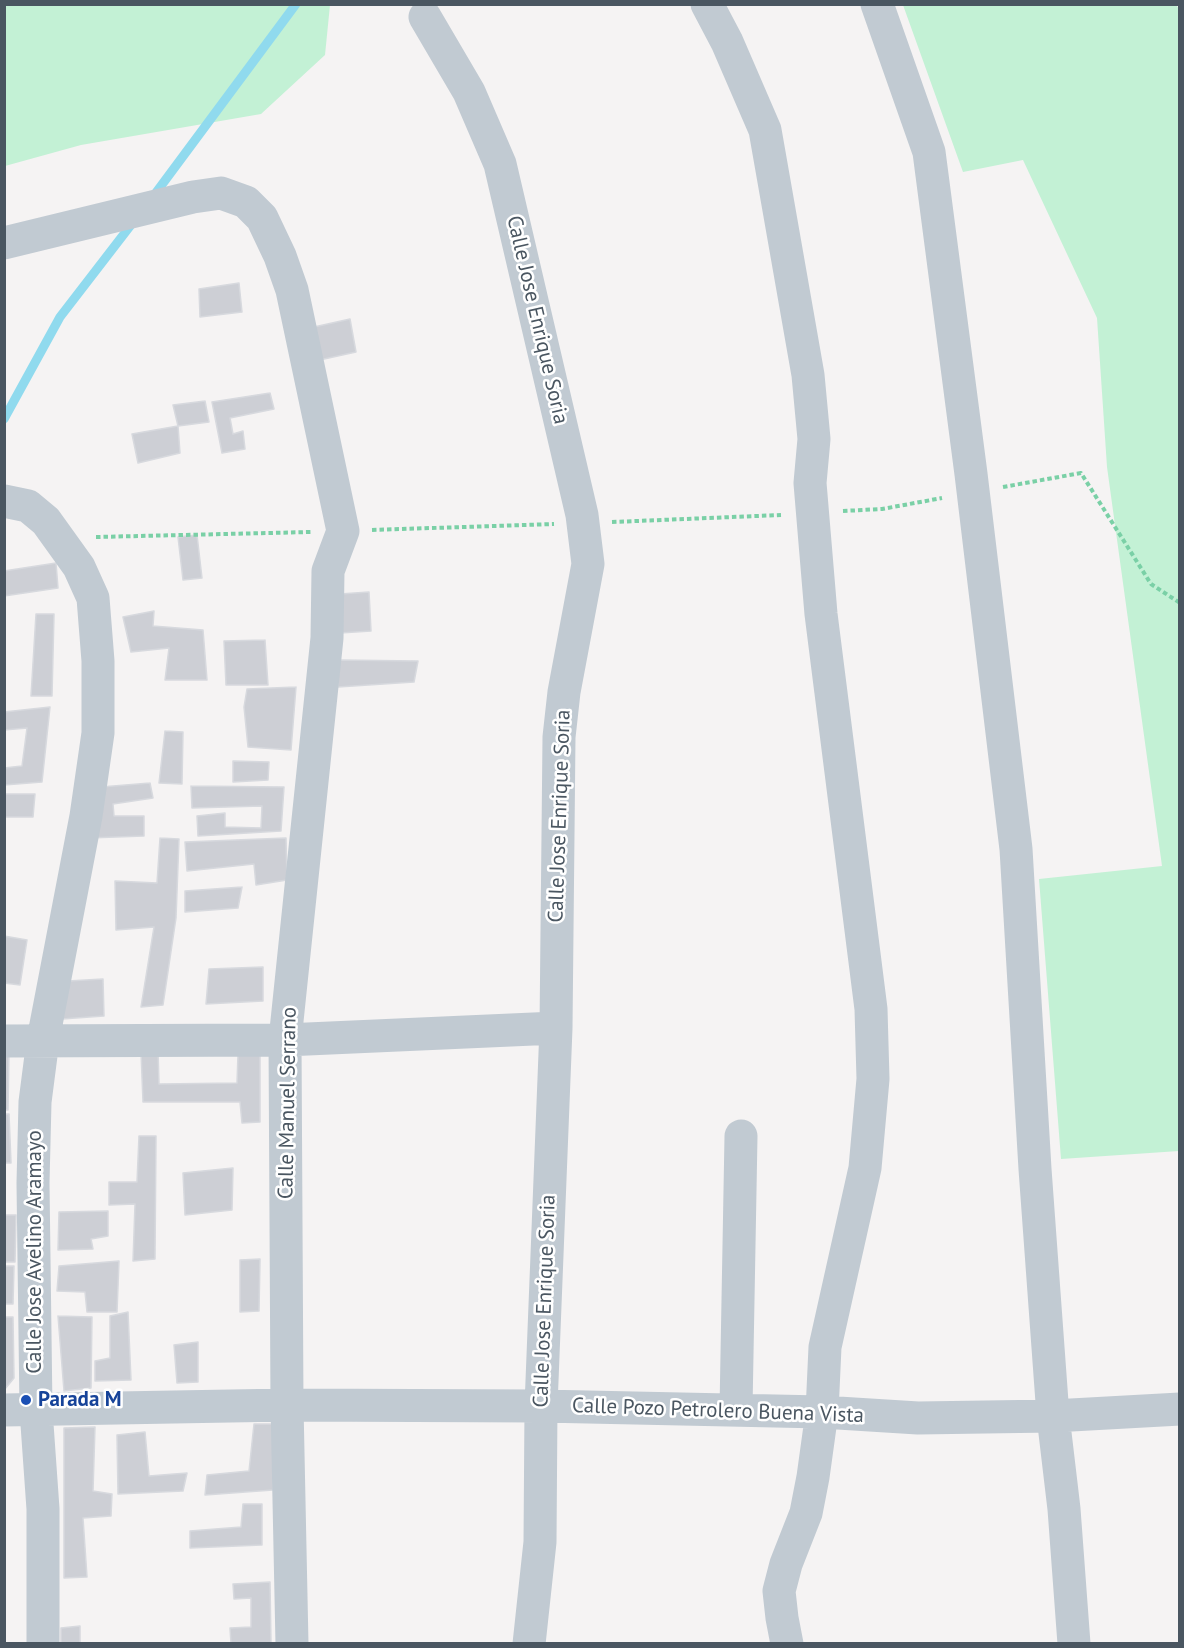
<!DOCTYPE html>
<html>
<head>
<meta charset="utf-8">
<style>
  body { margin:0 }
  #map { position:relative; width:1184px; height:1648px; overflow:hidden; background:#f5f3f3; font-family:"PT Sans",sans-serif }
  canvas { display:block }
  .frame { position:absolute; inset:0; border:6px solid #4a5661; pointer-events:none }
</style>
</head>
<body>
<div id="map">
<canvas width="1184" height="1648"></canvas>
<div class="frame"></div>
</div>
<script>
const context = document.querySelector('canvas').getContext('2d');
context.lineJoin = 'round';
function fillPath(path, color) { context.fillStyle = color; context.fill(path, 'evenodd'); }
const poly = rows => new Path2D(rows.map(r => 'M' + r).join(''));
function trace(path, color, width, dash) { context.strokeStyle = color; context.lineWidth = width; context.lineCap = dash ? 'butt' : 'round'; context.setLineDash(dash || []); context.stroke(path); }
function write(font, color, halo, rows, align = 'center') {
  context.font = font + ' "PT Sans",sans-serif'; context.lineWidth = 5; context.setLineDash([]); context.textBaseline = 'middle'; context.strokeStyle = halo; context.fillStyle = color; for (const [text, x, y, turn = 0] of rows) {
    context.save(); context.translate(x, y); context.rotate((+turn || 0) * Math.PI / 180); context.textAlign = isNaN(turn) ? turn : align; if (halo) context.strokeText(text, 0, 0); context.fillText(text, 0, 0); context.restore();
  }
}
const green = poly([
  [5,4,330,4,330,5,325,55,261,114,81,145,5,166],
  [1176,5,1180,10,1179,1151,1061,1159,1039,879,1162,866,1107,467,1097,318,1023,160,963,172,903,5]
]);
const stream = poly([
  [152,198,296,4],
  [4,419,60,317,134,221]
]);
const building = poly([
  [239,283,242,312,200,317,199,289,239,283],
  [350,319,356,352,315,361,305,329,350,319],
  [270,393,274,409,230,418,233,434,243,431,245,449,222,453,212,402,270,393],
  [205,401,209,422,178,426,173,405,205,401],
  [178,426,180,453,138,463,132,434,178,426],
  [197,535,202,578,183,580,178,537,197,535],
  [56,563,58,588,4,596,4,571,56,563],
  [369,592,371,631,340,633,340,594,369,592],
  [154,611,153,626,203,630,207,680,165,680,169,648,131,652,123,617,154,611],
  [36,614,54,614,52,696,31,696,36,614],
  [265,640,268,685,226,685,224,641,265,640],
  [338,660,418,661,414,682,338,687,338,660],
  [296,687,291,750,248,747,244,707,247,689,296,687],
  [50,707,42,782,4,785,4,768,22,766,27,728,4,730,4,712,50,707],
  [165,731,183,732,182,784,159,783,165,731],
  [233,761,269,762,268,780,233,782,233,761],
  [150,783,153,798,113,804,114,816,144,816,144,836,88,838,89,788,150,783],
  [191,786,284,787,281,831,198,836,197,816,225,813,225,827,261,828,262,806,192,808,191,786],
  [4,794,35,794,33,817,4,817,4,794],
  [160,838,179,839,176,918,163,1005,141,1007,154,927,116,930,115,881,157,883,160,838],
  [286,838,287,880,256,885,254,864,187,871,185,842,286,838],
  [242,887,238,908,185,912,185,891,242,887],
  [4,936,27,940,20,985,4,983,4,936],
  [263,967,263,1001,206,1004,209,969,263,967],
  [103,979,104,1016,62,1019,68,981,103,979],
  [158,1050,159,1084,237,1083,238,1054,260,1053,260,1122,242,1123,240,1102,143,1102,141,1052,158,1050],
  [4,1052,9,1052,8,1110,4,1110,4,1052],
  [4,1114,9,1114,11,1163,4,1163,4,1114],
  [139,1136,156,1136,155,1259,133,1261,135,1204,109,1205,109,1182,137,1182,139,1136],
  [233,1168,232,1210,185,1215,183,1173,233,1168],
  [108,1211,108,1236,91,1239,93,1249,58,1250,59,1212,108,1211],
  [4,1215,16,1215,15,1262,4,1262,4,1215],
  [260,1259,259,1311,240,1312,240,1260,260,1259],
  [119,1261,117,1312,87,1312,85,1292,57,1291,59,1266,119,1261],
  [4,1266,14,1266,13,1304,4,1304,4,1266],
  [128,1312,131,1380,95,1381,95,1361,110,1358,110,1316,128,1312],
  [58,1316,92,1317,91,1388,64,1391,58,1316],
  [4,1317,13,1317,14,1378,5,1389,4,1317],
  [198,1342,198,1382,177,1383,174,1345,198,1342],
  [254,1424,273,1424,273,1490,205,1495,207,1475,249,1471,254,1424],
  [95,1427,93,1491,112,1494,111,1516,83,1518,87,1577,64,1578,64,1428,95,1427],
  [145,1432,149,1476,187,1473,183,1491,118,1494,117,1435,145,1432],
  [243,1504,262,1504,262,1545,190,1548,190,1531,241,1527,243,1504],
  [270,1582,271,1644,231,1644,230,1628,251,1627,251,1598,234,1599,233,1584,270,1582],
  [80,1626,80,1644,61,1644,61,1628,80,1626]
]);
const path = poly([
  [1003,487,1081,473,1151,584,1180,603],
  [843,511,882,509,942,498],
  [612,522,781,515],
  [372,530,554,524],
  [96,537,311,532]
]);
const minor = poly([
  [707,4,727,42,765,130,808,375,814,439,810,483,821,614,871,1009,873,1079,865,1168,825,1347,822,1412,813,1477,806,1513,786,1564,779,1591,782,1618,787,1644],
  [877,4,929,152,971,474,1016,849,1035,1169,1053,1416,1064,1509,1074,1644],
  [425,17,469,92,500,164,582,515,588,564,564,692,559,737,556,1028,541,1406,540,1542,529,1644],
  [4,243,193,197,221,193,246,202,262,218,280,256,292,290,343,531,328,571,327,638,285,1040,287,1405,292,1644],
  [4,501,28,506,46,521,79,567,93,598,98,661,98,733,86,816,43,1040,35,1102,33,1183,36,1410,43,1509,43,1644],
  [4,1041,285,1040,556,1028],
  [736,1409,741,1136],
  [4,1410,287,1405,541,1406,822,1412,918,1418,1053,1416,1180,1409]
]);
const markers = [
  [26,1400,6,"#1a4fb4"]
];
const streetNames = [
  ["Calle Jose Enrique Soria",537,320,77],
  ["Calle Jose Enrique Soria",560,816,-88],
  ["Calle Manuel Serrano",288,1103,-89],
  ["Calle Jose Avelino Aramayo",35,1252,-90],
  ["Calle Jose Enrique Soria",545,1301,-88],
  ["Calle Pozo Petrolero Buena Vista",718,1411,2]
];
const transitNames = [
  ["Parada M",38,1400]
];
fillPath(green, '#c3f1d5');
trace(stream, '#90daee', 9);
fillPath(building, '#cdcfd5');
trace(building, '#d7d9de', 1.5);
trace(path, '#7ad0a6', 4, [4.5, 3]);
trace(minor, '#c1cad2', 33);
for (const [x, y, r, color] of markers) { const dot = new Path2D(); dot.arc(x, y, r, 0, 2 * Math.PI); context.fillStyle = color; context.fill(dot); trace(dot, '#fff', 2); }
write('21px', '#4a5661', '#fff', streetNames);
write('bold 21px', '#164399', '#fff', transitNames, 'left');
</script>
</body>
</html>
